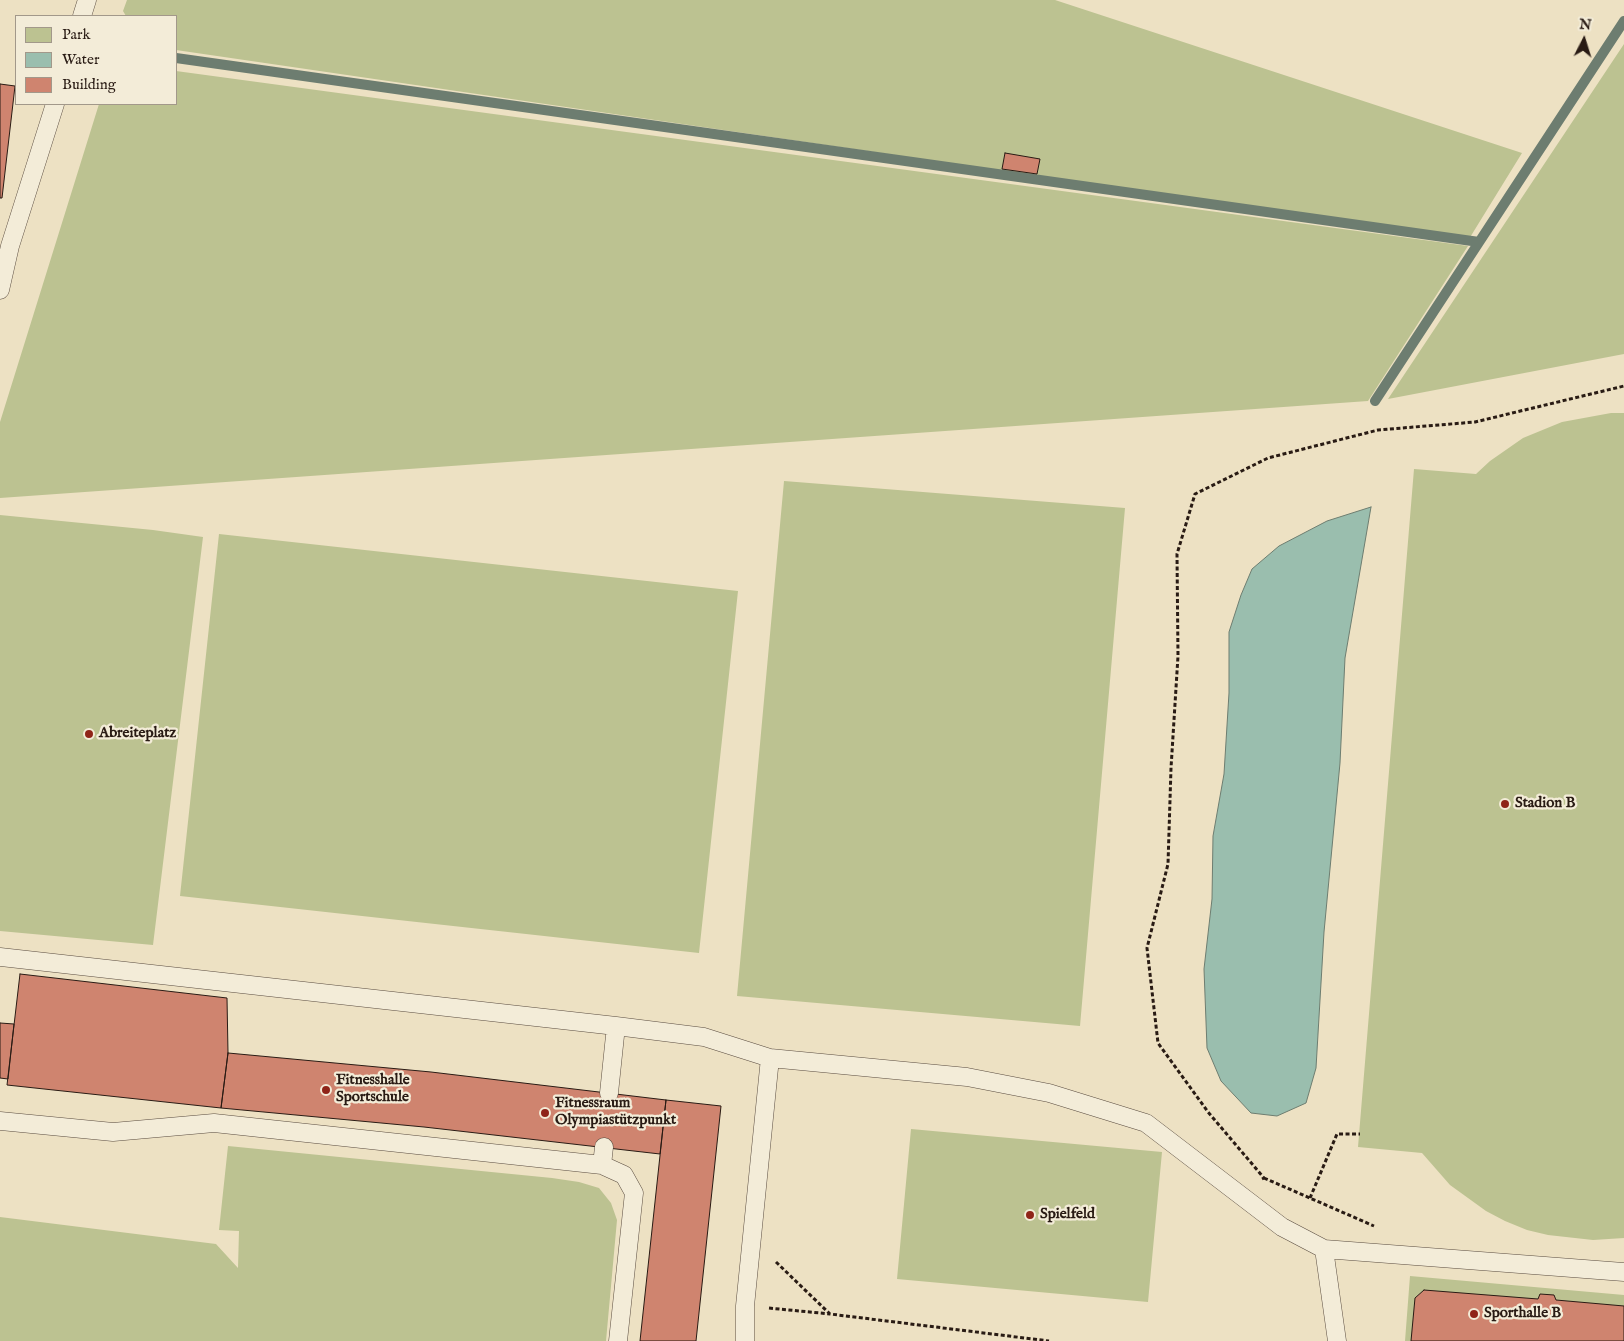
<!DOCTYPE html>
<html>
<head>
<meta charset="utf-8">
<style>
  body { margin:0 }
  #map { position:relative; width:1624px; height:1341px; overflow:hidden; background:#ede1c3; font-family:"IM FELL English",serif }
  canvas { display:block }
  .legend { position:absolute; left:15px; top:15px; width:162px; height:90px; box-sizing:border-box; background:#f3ecd8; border:1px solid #a2988a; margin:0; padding:6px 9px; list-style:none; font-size:15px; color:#291b14 }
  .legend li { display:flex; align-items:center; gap:10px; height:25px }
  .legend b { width:25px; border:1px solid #a2988a }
  .north { position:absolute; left:1559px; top:15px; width:50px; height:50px; -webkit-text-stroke:4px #f3ecd8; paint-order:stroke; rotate:5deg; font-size:14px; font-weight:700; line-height:20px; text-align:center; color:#291b14 }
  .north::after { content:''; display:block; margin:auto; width:18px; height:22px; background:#291b14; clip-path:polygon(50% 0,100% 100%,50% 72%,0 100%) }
</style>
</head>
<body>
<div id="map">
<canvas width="1624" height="1341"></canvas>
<ul class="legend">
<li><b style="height:14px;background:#bcc291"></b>Park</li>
<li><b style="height:14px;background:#9abeae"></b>Water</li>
<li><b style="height:14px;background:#cf846f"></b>Building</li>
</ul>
<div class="north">N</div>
</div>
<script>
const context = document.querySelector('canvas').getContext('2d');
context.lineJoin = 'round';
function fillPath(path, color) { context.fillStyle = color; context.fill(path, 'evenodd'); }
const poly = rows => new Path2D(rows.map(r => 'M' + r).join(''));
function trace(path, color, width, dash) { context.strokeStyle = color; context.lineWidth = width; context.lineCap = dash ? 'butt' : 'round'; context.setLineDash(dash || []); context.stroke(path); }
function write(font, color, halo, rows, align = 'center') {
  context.font = font + ' "IM FELL English",serif'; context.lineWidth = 4.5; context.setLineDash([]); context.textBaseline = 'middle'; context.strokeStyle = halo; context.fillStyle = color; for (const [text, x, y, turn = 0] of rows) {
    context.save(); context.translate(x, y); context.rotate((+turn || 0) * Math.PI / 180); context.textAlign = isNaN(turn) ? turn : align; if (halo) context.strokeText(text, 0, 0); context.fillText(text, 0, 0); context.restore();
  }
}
const green = poly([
  [127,0,1055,0,1522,153,1469,239,176,50,176,16,126,16,123,11],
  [1624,44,1624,354,1388,399],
  [176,71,1468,246,1368,401,0,498,0,422,99,104,176,104],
  [1611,413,1624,413,1624,1238,1593,1240,1548,1235,1527,1230,1505,1221,1486,1211,1450,1185,1422,1153,1358,1147,1414,469,1476,474,1490,461,1523,438,1562,422],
  [784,481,1125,508,1080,1026,737,996],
  [0,515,153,530,203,537,153,945,0,931],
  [219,534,738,591,699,953,180,896],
  [911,1129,1162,1152,1148,1302,897,1279],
  [228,1146,552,1178,579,1182,599,1188,611,1203,617,1220,606,1341,0,1341,0,1217,216,1244,238,1268,239,1231,219,1230],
  [1410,1276,1624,1295,1624,1341,1405,1341]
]);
const water = poly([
  [1371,507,1345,658,1340,763,1324,932,1316,1068,1306,1103,1277,1116,1251,1113,1221,1081,1207,1048,1204,969,1212,899,1213,836,1224,774,1229,693,1229,632,1241,595,1252,569,1279,546,1327,521,1371,507]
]);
const stream = poly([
  [176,58,1479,242],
  [1375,401,1624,21]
]);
const building = poly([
  [0,84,15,86,2,198,0,198,0,84],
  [1005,153,1040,159,1037,174,1002,169,1005,153],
  [20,974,227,998,228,1053,221,1108,7,1085,20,974],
  [0,1023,14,1024,8,1079,0,1078,0,1023],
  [228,1053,431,1072,666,1100,660,1154,424,1127,221,1108,228,1053],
  [666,1100,721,1106,696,1341,640,1341,666,1100],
  [1424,1290,1538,1299,1540,1294,1554,1295,1556,1300,1624,1306,1624,1341,1411,1341,1415,1298,1424,1290]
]);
const path = poly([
  [1264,1178,1374,1226],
  [1262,1179,1264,1178,1208,1112,1158,1043,1147,948,1168,864,1171,768,1178,656,1177,554,1195,494,1268,458,1378,430,1475,422,1624,386],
  [1310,1198,1337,1134,1360,1134],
  [776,1262,830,1314,1049,1341],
  [769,1308,830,1314]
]);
const service = poly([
  [82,16,87,0],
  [0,290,10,246,55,104],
  [0,957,616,1026,704,1037,770,1058,745,1306,745,1341],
  [770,1058,967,1077,1049,1093,1146,1123,1282,1227,1324,1249,1337,1341],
  [609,1093,616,1026],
  [0,1121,113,1132,214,1123,602,1165,624,1175,634,1193,618,1341],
  [602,1165,604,1147],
  [1324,1249,1624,1272]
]);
const markers = [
  [89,734,5,"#8f2418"],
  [1505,804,5,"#8f2418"],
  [326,1090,5,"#8f2418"],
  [545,1113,5,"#8f2418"],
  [1030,1215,5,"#8f2418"],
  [1474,1314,5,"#8f2418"]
];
const poiNames = [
  ["Abreiteplatz",99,734],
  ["Stadion B",1515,804],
  ["Fitnesshalle",336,1081],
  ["Sportschule",336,1098],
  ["Fitnessraum",555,1104],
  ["Olympiastützpunkt",555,1121],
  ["Spielfeld",1040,1215],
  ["Sporthalle B",1484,1314]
];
fillPath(green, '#bcc291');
fillPath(water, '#9abeae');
trace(water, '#6d7d70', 1);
trace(stream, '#6d7d70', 10);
fillPath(building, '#cf846f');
trace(building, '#291b14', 1);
trace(service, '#5a4c40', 19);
trace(path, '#291b14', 3, [4, 2.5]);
trace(service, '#f3ecd8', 18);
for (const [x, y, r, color] of markers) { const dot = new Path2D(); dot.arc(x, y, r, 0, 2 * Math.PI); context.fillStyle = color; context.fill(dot); trace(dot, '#f3ecd8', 2); }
write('bold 15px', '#291b14', '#f3ecd8', poiNames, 'left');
</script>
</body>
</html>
